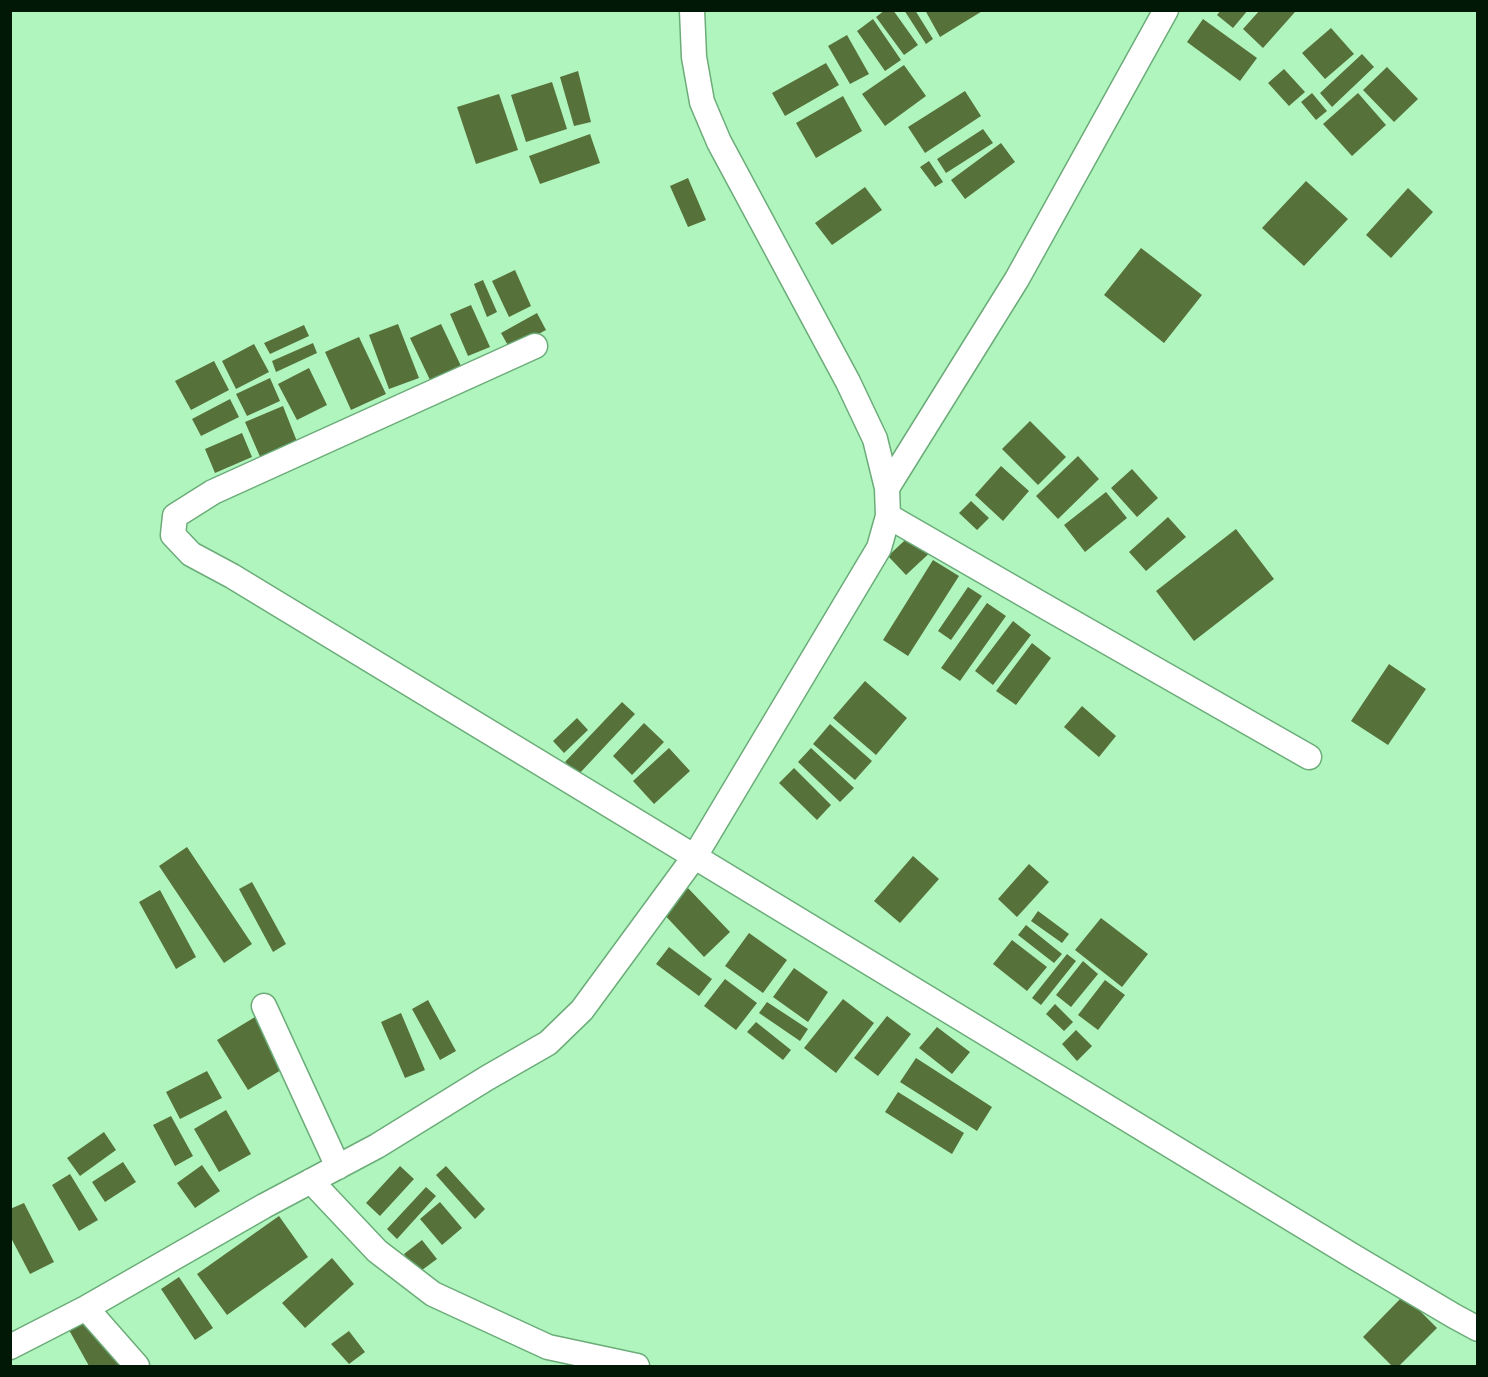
<!DOCTYPE html>
<html>
<head>
<meta charset="utf-8">
<style>
  body { margin:0 }
  #map { position:relative; width:1488px; height:1377px; overflow:hidden; background:#b1f5be; font-family:Manrope,sans-serif }
  canvas { display:block }
  .frame { position:absolute; inset:0; border:12px solid #001805; pointer-events:none }
</style>
</head>
<body>
<div id="map">
<canvas width="1488" height="1377"></canvas>
<div class="frame"></div>
</div>
<script>
const context = document.querySelector('canvas').getContext('2d');
context.lineJoin = 'round';
function fillPath(path, color) { context.fillStyle = color; context.fill(path, 'evenodd'); }
const poly = rows => new Path2D(rows.map(r => 'M' + r).join(''));
function trace(path, color, width, dash) { context.strokeStyle = color; context.lineWidth = width; context.lineCap = dash ? 'butt' : 'round'; context.setLineDash(dash || []); context.stroke(path); }
const building = poly([
  [885,10,893,10,918,45,904,55,876,17],
  [904,10,915,10,933,39,926,44],
  [925,10,984,10,940,37],
  [1221,10,1248,10,1233,28,1217,15],
  [1260,10,1293,10,1295,12,1263,48,1243,29],
  [873,19,901,60,885,71,857,31],
  [1203,19,1257,58,1240,81,1187,42],
  [1331,28,1354,54,1325,79,1302,53],
  [847,35,869,74,850,84,828,46],
  [1362,54,1374,67,1332,107,1320,93],
  [826,63,839,85,785,116,772,93],
  [904,65,926,96,885,126,862,94],
  [1387,67,1418,99,1394,122,1363,90],
  [1284,69,1305,92,1289,106,1268,83],
  [578,71,591,122,574,126,560,77],
  [552,82,567,129,526,142,511,95],
  [965,91,981,116,925,153,908,127],
  [1312,93,1327,111,1316,120,1301,102],
  [1358,93,1386,125,1352,156,1323,124],
  [499,94,518,150,476,164,457,107],
  [843,96,862,131,816,158,796,123],
  [983,129,993,143,946,173,937,159],
  [590,134,600,163,540,184,529,156],
  [1001,143,1015,162,965,199,951,180],
  [929,161,943,182,935,187,920,167],
  [688,178,706,220,688,227,670,186],
  [1306,181,1348,219,1304,266,1262,228],
  [865,187,882,210,832,245,815,223],
  [1408,188,1433,212,1391,258,1366,235],
  [1141,248,1202,295,1164,343,1104,295],
  [515,270,531,306,509,317,492,281],
  [483,280,497,312,487,317,474,284],
  [471,305,490,347,468,356,450,314],
  [537,313,546,330,510,349,501,333],
  [398,324,419,378,389,389,369,335],
  [441,324,461,366,430,380,410,338],
  [304,325,309,336,270,354,264,343],
  [359,337,386,394,351,410,325,352],
  [313,343,317,353,276,372,272,361],
  [254,344,269,372,236,389,222,361],
  [214,361,229,390,191,410,175,381],
  [309,368,327,405,297,420,278,384],
  [270,378,280,401,247,416,236,394],
  [230,399,239,417,201,436,192,419],
  [283,406,298,444,261,459,245,422],
  [1030,421,1066,457,1038,485,1002,449],
  [242,433,252,457,215,473,205,449],
  [1078,456,1099,479,1058,519,1036,496],
  [1001,466,1029,491,1003,521,975,495],
  [1132,469,1158,498,1137,517,1111,488],
  [1106,492,1127,518,1085,552,1064,525],
  [971,501,989,518,977,530,959,513],
  [1168,517,1186,537,1146,571,1129,552],
  [918,528,936,547,906,575,888,556],
  [1236,529,1274,579,1194,641,1156,591],
  [933,560,959,576,908,656,883,640],
  [968,587,982,596,951,640,938,631],
  [987,603,1006,616,960,681,941,668],
  [1013,621,1031,635,993,685,975,671],
  [1032,643,1051,658,1016,705,996,691],
  [1389,664,1426,689,1388,745,1351,721],
  [865,681,907,718,876,755,833,718],
  [622,702,635,714,579,774,565,762],
  [1082,706,1116,736,1099,757,1064,727],
  [577,718,588,730,564,753,553,741],
  [644,723,664,742,632,775,613,756],
  [830,724,872,761,855,780,813,744],
  [669,748,690,771,654,804,633,781],
  [811,748,854,788,840,802,798,762],
  [794,768,831,805,817,820,779,783],
  [187,847,252,944,224,963,159,866],
  [913,856,939,879,900,923,874,901],
  [1029,864,1049,882,1017,917,998,899],
  [252,882,286,944,273,952,239,889],
  [686,886,730,932,704,957,660,910],
  [160,890,196,957,176,969,139,902],
  [1038,911,1069,934,1062,943,1031,921],
  [1101,918,1148,954,1122,987,1075,950],
  [1026,925,1062,954,1054,963,1018,935],
  [749,933,787,960,763,993,725,966],
  [1012,940,1047,967,1027,991,993,964],
  [669,947,712,979,699,996,656,964],
  [1067,954,1076,961,1041,1005,1032,998],
  [1083,961,1098,974,1071,1007,1056,995],
  [794,968,828,992,808,1022,773,997],
  [725,979,757,1003,736,1030,704,1006],
  [1105,980,1125,995,1098,1030,1078,1015],
  [843,999,874,1023,836,1073,804,1048],
  [428,1000,456,1051,440,1060,412,1009],
  [767,1002,808,1029,800,1041,759,1013],
  [1055,1004,1073,1022,1064,1031,1046,1014],
  [401,1013,425,1070,405,1078,381,1022],
  [260,1014,291,1064,248,1090,217,1040],
  [887,1016,911,1034,878,1076,854,1058],
  [756,1022,791,1050,783,1060,747,1032],
  [937,1027,970,1052,952,1074,919,1048],
  [1076,1030,1092,1046,1077,1061,1062,1044],
  [916,1058,992,1107,977,1131,900,1082],
  [207,1071,222,1098,180,1119,166,1092],
  [898,1092,964,1133,952,1154,885,1112],
  [226,1110,251,1154,219,1172,194,1129],
  [171,1116,193,1156,175,1166,153,1125],
  [104,1132,116,1150,80,1176,67,1158],
  [123,1162,136,1182,105,1202,92,1182],
  [202,1165,220,1191,195,1208,177,1183],
  [400,1166,414,1179,380,1216,366,1203],
  [446,1166,485,1209,475,1219,436,1175],
  [70,1174,98,1220,79,1231,52,1185],
  [426,1187,436,1196,397,1239,387,1229],
  [440,1202,462,1228,442,1245,420,1219],
  [24,1203,54,1262,30,1274,10,1236,10,1209],
  [279,1216,308,1257,227,1315,197,1274],
  [422,1240,437,1259,418,1273,404,1254],
  [332,1258,354,1284,305,1328,282,1303],
  [179,1277,213,1328,195,1340,161,1289],
  [1404,1295,1437,1328,1399,1366,1392,1366,1363,1337],
  [103,1311,122,1366,89,1366,69,1330],
  [349,1331,365,1352,349,1364,331,1344]
]);
const minor = poly([
  [535,346,213,492,175,516,173,535,191,554,232,576,1356,1258,1454,1316,1478,1329],
  [887,488,1017,279,1166,10],
  [888,516,1046,607,1309,757],
  [264,1006,338,1167],
  [311,1181,377,1251,433,1294,548,1347,637,1366],
  [86,1308,137,1366],
  [10,1347,86,1308,264,1206,377,1146,487,1078,548,1043,582,1010,695,856,879,548,888,516,887,488,875,439,848,382,719,142,702,102,694,57,692,10]
]);
fillPath(building, '#567139');
trace(minor, '#6bac79', 27);
trace(minor, '#fff', 24);
</script>
</body>
</html>
